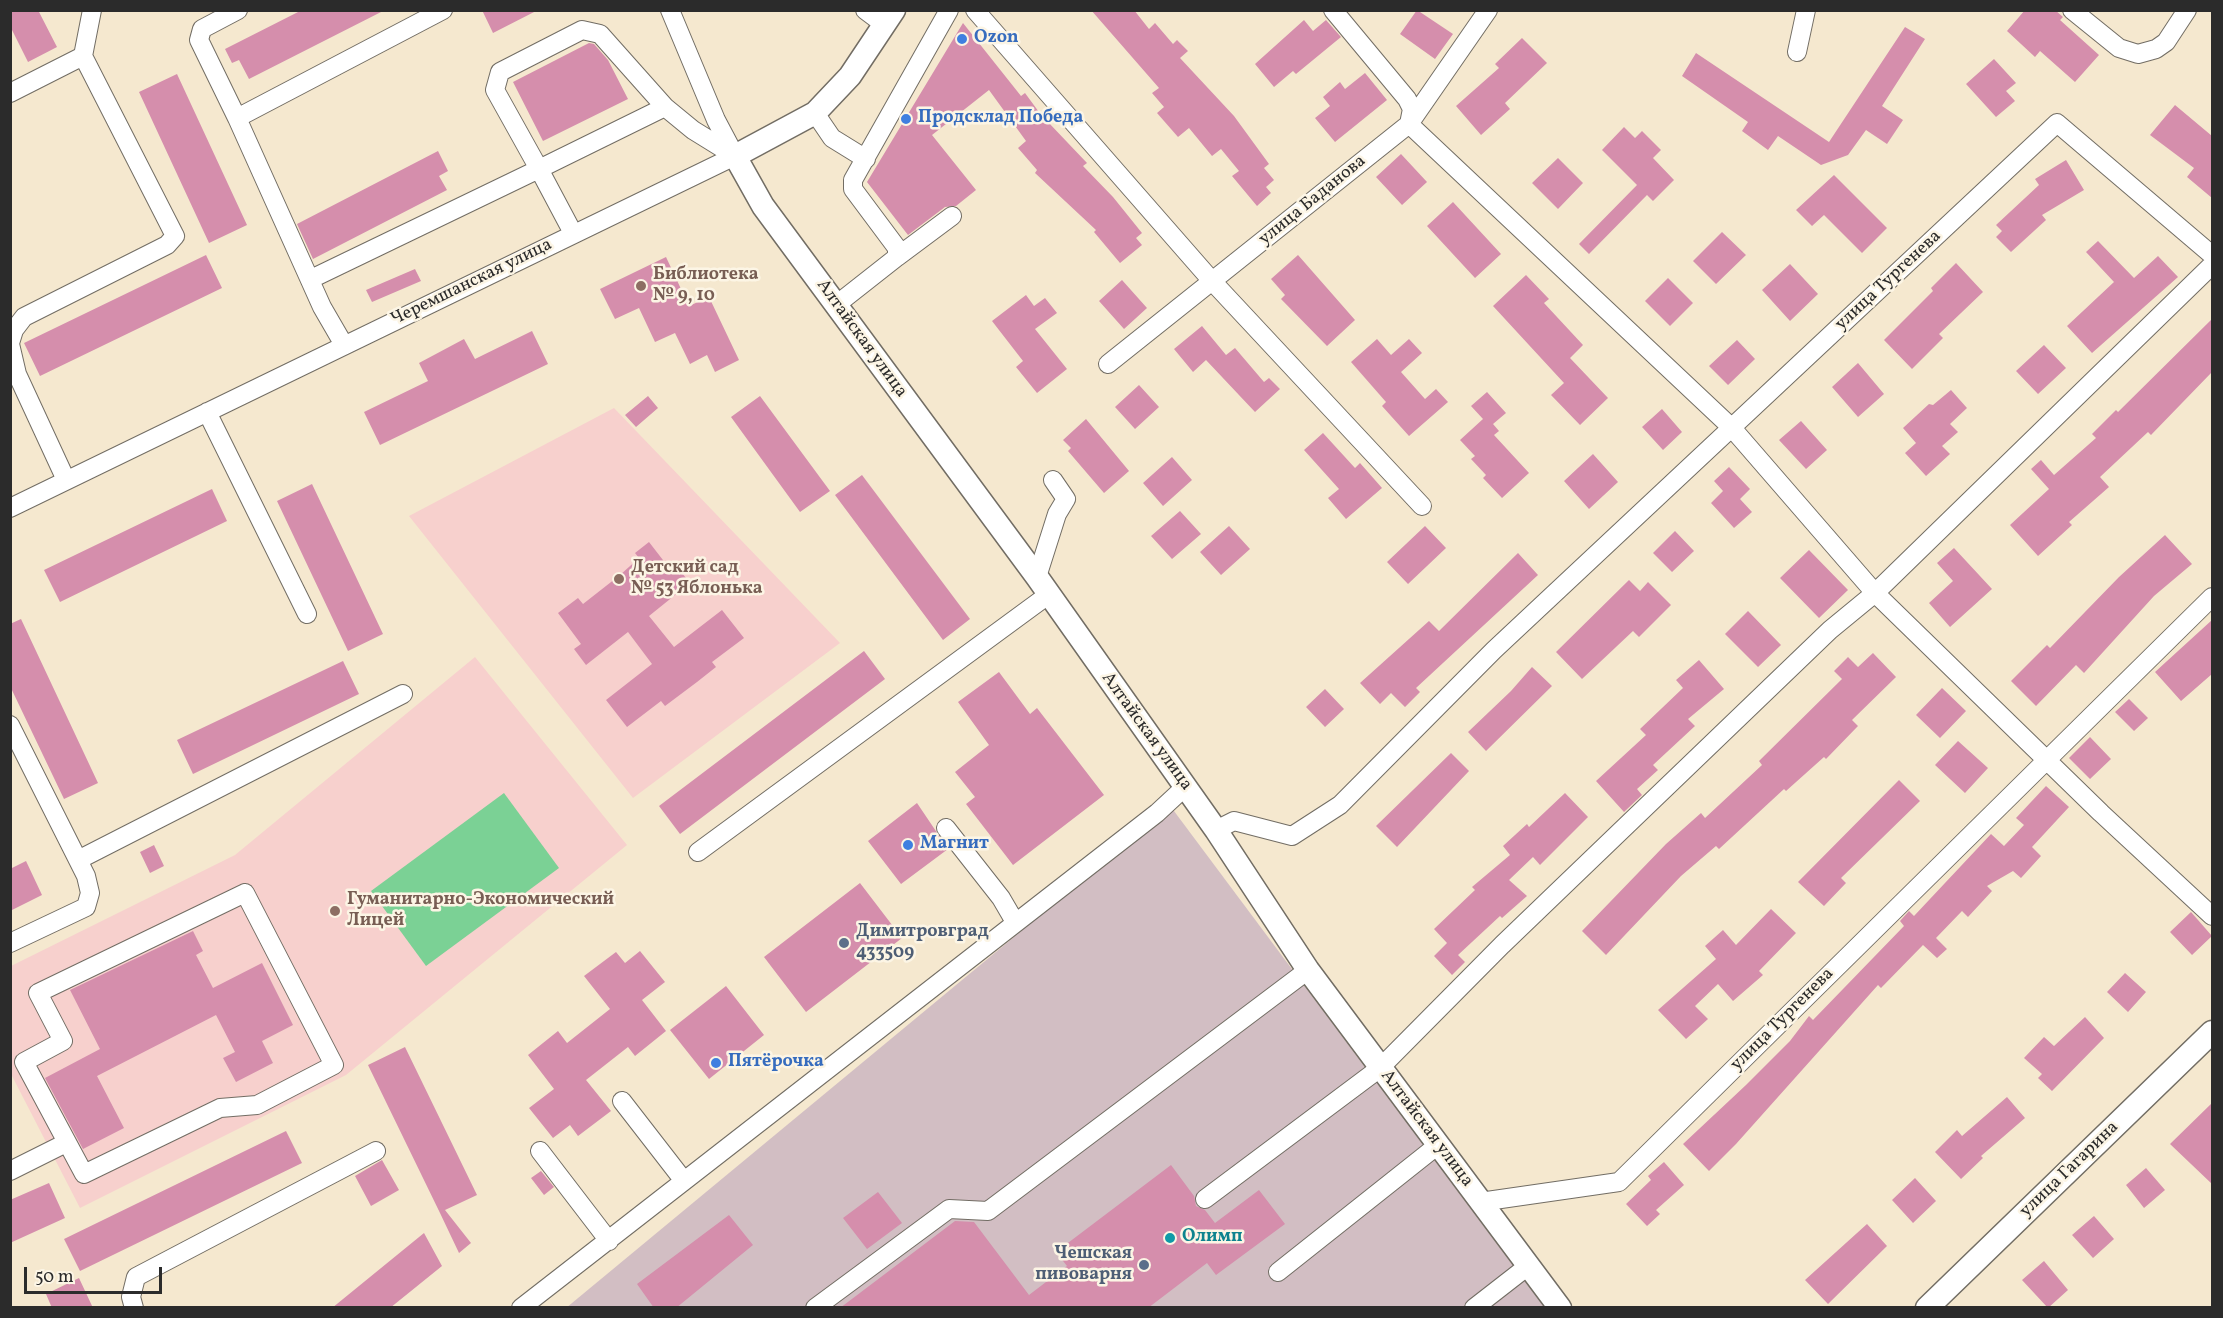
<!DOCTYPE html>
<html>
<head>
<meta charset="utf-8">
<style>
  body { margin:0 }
  #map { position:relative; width:2223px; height:1318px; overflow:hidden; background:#f5e8cf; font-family:Vollkorn,serif }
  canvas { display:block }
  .frame { position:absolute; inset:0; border:12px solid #2b2b2b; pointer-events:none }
  .scale { position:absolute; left:24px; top:1267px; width:138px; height:27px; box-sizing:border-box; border:3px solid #2b2b2b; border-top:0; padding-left:8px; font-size:18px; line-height:21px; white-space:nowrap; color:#2b2b2b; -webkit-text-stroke:4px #fcf5e5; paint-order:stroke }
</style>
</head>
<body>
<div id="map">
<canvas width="2223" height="1318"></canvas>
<div class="frame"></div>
<div class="scale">50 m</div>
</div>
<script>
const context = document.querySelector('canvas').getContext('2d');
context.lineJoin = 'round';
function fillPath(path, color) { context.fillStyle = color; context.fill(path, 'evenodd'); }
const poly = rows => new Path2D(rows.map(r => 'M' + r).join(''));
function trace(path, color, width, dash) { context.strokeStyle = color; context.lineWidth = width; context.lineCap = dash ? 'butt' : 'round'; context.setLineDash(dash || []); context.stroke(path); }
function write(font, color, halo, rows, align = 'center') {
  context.font = font + ' Vollkorn,serif'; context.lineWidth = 5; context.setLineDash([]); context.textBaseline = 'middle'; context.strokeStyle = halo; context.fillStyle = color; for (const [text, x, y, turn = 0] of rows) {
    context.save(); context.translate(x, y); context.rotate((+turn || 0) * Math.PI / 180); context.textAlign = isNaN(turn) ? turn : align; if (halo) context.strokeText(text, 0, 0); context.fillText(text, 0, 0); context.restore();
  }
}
const built = poly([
  [614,408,840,643,633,798,409,516],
  [475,657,627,845,346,1075,80,1208,11,1074,11,966,235,855]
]);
const industrial = poly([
  [1171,807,1544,1307,566,1308]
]);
const green = poly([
  [504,793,559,868,426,966,371,891]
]);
const building = poly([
  [10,10,38,10,57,47,28,62,10,26],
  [302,10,385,10,249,79,239,60,232,63,225,49],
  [482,10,538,10,493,33],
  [1091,10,1134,10,1149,29,1155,23,1173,44,1177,40,1188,51,1180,58,1234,116,1269,164,1264,168,1274,180,1266,187,1271,193,1257,206,1232,176,1239,171,1221,149,1212,156,1189,128,1178,137,1157,113,1164,107,1152,93,1159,88],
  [1417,10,1453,34,1435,59,1400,34],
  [2025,10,2055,10,2063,17,2060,20,2099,55,2075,82,2040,51,2035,57,2007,31],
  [1304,20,1313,31,1326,20,1341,37,1296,74,1293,71,1274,87,1255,64],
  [963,23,1021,96,1025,93,1047,123,1048,122,1087,163,1083,166,1113,197,1142,233,1136,238,1142,245,1120,263,1094,232,1096,230,1035,173,1037,170,1018,148,1026,141,989,90,932,135,976,190,956,206,945,207,908,235,867,182],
  [1905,27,1925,39,1882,106,1903,120,1887,144,1866,130,1848,155,1821,165,1778,136,1768,150,1742,131,1748,122,1682,76,1696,53,1829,142],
  [1522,38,1547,63,1505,103,1510,109,1481,135,1456,106,1499,68,1495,64],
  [589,43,594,44,608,60,628,99,543,141,513,82],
  [1994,59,2016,83,2006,91,2015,101,1996,117,1966,84],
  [1365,73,1387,100,1335,142,1315,118,1330,106,1323,97,1340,82,1345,89],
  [177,74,247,225,209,243,139,92],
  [2175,105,2212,136,2212,198,2187,177,2194,168,2150,135],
  [1624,127,1635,138,1642,131,1661,150,1653,158,1674,180,1653,201,1647,195,1589,254,1579,244,1637,185,1602,150],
  [438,151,448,171,439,176,447,190,313,259,297,224],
  [1401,154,1427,182,1402,205,1376,177],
  [1558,158,1583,183,1558,209,1532,183],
  [2066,160,2084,190,2042,215,2046,220,2011,252,1996,237,2002,231,1996,225,2039,185,2035,179],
  [1834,175,1887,228,1862,253,1824,215,1812,226,1796,210],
  [1453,202,1501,254,1475,278,1427,226],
  [1722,232,1746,255,1716,284,1693,261],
  [2098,241,2134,278,2158,256,2178,277,2092,353,2067,326,2114,282,2086,252],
  [206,255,222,288,40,376,24,343],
  [1298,255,1355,320,1327,346,1281,299,1285,295,1271,279],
  [666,257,689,306,709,297,739,360,715,372,707,355,690,364,675,333,655,342,639,308,615,319,600,289],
  [1956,263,1983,292,1939,334,1943,338,1912,369,1884,340,1933,291,1931,288],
  [1790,264,1818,294,1790,321,1762,290],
  [415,269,421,281,372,302,366,290],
  [1526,275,1549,299,1544,303,1583,345,1570,358,1608,398,1580,425,1551,395,1564,383,1493,306],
  [1668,278,1693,303,1670,326,1645,301],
  [1122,280,1147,308,1124,329,1099,301],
  [1026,295,1034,306,1045,298,1057,313,1035,329,1067,369,1037,393,1016,367,1023,361,992,321],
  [2212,319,2212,372,2151,435,2148,432,2100,477,2109,487,2069,522,2072,525,2038,556,2010,525,2049,489,2031,469,2041,460,2054,475,2096,438,2092,434,2116,410,2118,412],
  [1202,326,1226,355,1235,348,1264,382,1269,378,1280,389,1255,412,1206,360,1193,372,1174,349],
  [532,331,548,364,380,445,364,412,428,381,419,363,464,339,475,359],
  [1377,339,1391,355,1409,339,1422,353,1401,372,1425,399,1436,389,1448,402,1409,436,1382,406,1386,402,1351,362],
  [1737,340,1755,359,1728,385,1709,366],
  [2044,345,2066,368,2038,394,2016,371],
  [1858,363,1884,394,1858,417,1832,387],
  [1139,385,1159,407,1135,429,1115,407],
  [1951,390,1967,408,1950,424,1958,432,1942,446,1950,454,1926,476,1905,453,1916,443,1903,428,1929,404,1933,405],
  [1487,392,1506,413,1493,424,1499,431,1494,435,1529,473,1502,498,1483,478,1486,475,1471,459,1475,456,1460,440,1483,419,1471,406],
  [648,396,658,408,636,427,625,415],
  [760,396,830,491,800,512,731,417],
  [1662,409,1682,432,1663,450,1642,427],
  [1086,419,1129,471,1104,493,1068,451,1071,448,1063,440],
  [1801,421,1827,450,1806,469,1779,440],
  [1323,433,1355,468,1360,463,1382,488,1346,519,1328,498,1339,489,1304,450],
  [1593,454,1618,482,1589,509,1564,481],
  [1172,457,1192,480,1163,506,1143,483],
  [1729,467,1750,489,1740,499,1752,512,1734,528,1711,503,1723,491,1714,481],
  [862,475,970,619,943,640,835,495],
  [312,484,383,634,348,651,277,501],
  [212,489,227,521,60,602,44,570],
  [1180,511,1201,534,1172,559,1151,536],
  [1229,526,1250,549,1221,575,1200,552],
  [1425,526,1446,548,1408,584,1387,562],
  [1675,531,1694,551,1672,572,1653,553],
  [2165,535,2192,564,2154,596,2084,673,2076,665,2036,706,2011,681,2047,645,2050,648,2119,577],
  [649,542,673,573,678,568,690,583,649,616,674,647,722,610,744,638,712,662,716,667,697,682,665,706,661,701,627,727,606,700,652,664,628,632,586,665,574,649,581,644,558,613,578,598,583,604,620,575,639,558,635,553],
  [1954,548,1992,589,1950,627,1929,603,1953,581,1937,563],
  [1809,550,1848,590,1819,618,1780,578],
  [1518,553,1538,575,1416,688,1420,692,1405,707,1391,693,1380,704,1360,683,1429,621,1439,631],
  [1629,580,1640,591,1648,582,1671,605,1639,637,1633,631,1582,679,1556,652],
  [1748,611,1781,645,1758,667,1725,634],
  [21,619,98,783,64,799,10,686,10,624],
  [2212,620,2212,674,2181,701,2155,672],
  [864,651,885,679,680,834,659,806],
  [1873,653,1896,677,1852,720,1858,726,1826,759,1824,757,1786,791,1784,789,1719,849,1716,846,1681,876,1606,955,1582,931,1666,844,1701,813,1705,818,1762,765,1759,761,1842,679,1834,671,1848,657,1858,667],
  [1699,660,1724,689,1688,719,1695,726,1653,765,1658,770,1637,789,1642,795,1624,812,1596,781,1646,735,1640,729,1683,688,1676,680],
  [343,661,359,694,193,774,177,740],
  [1532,667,1552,686,1486,751,1468,732,1511,691],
  [999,672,1030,714,1037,708,1104,795,1013,865,966,804,975,797,955,772,989,745,958,702],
  [1942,688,1966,711,1940,738,1916,715],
  [1325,689,1344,709,1325,727,1306,707],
  [2129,699,2148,718,2134,731,2115,712],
  [2090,737,2111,759,2090,779,2069,758],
  [1958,741,1988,768,1965,793,1935,765],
  [1451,753,1469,771,1397,847,1376,826],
  [1899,780,1920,801,1841,878,1846,883,1824,906,1798,882],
  [2046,786,2069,807,2032,847,2041,856,2021,878,2013,871,1987,886,1992,891,1968,917,1962,911,1936,938,1947,949,1937,958,1923,945,1881,988,1878,985,1736,1144,1709,1171,1683,1144,1746,1085,1790,1041,1809,1016,1813,1020,1904,926,1900,921,1909,911,1914,916,1991,834,2004,846,2024,825,2016,818],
  [1565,793,1588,817,1540,865,1533,857,1509,880,1527,896,1502,918,1500,916,1458,955,1465,962,1452,975,1434,956,1447,943,1434,929,1475,890,1472,887,1510,855,1503,846,1527,824,1529,827],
  [917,803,948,849,901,884,868,841],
  [154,845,164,866,150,873,140,852],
  [26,861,42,895,10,911,10,869],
  [860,883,902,938,806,1012,764,957],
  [1771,909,1796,933,1759,971,1763,975,1733,1001,1718,984,1695,1006,1708,1019,1686,1039,1658,1010,1716,959,1705,946,1723,930,1736,945],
  [2191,912,2212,936,2192,955,2170,932],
  [193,931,203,951,196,955,213,988,262,963,293,1025,262,1041,273,1063,236,1082,223,1058,235,1052,216,1015,97,1076,124,1128,83,1149,45,1078,100,1049,70,990],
  [640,951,665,982,642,1000,666,1031,635,1056,628,1047,586,1080,611,1111,578,1136,570,1125,553,1138,529,1108,554,1089,528,1055,558,1031,567,1043,610,1009,584,976,616,952,625,963],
  [2125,973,2146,992,2128,1012,2107,992],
  [726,986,764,1035,709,1079,670,1030],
  [2085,1017,2104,1038,2052,1091,2038,1078,2042,1074,2024,1058,2044,1037,2054,1046],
  [405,1047,477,1195,445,1210,471,1243,459,1253,440,1213,444,1211,440,1213,368,1065],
  [2007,1097,2025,1118,1981,1156,1983,1158,1961,1179,1935,1152,1957,1130,1962,1136],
  [2212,1103,2212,1184,2170,1144],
  [286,1131,302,1163,80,1271,64,1239],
  [382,1160,399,1190,371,1206,355,1176],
  [1664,1162,1684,1185,1656,1210,1660,1214,1647,1226,1626,1204,1651,1180,1648,1176],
  [1171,1165,1194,1196,1196,1206,1205,1210,1215,1223,1259,1190,1285,1224,1216,1275,1207,1263,1148,1308,840,1308,955,1221,974,1222,1029,1295,1067,1266,1056,1252],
  [2146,1168,2165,1190,2144,1208,2126,1185],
  [541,1171,554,1187,544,1195,531,1178],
  [1915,1178,1936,1201,1913,1223,1892,1200],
  [49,1183,65,1218,10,1243,10,1200],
  [878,1192,902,1223,867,1249,843,1218],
  [729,1215,753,1245,676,1308,654,1308,637,1284],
  [2094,1216,2114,1239,2093,1258,2072,1235],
  [1867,1224,1887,1246,1828,1304,1805,1280],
  [424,1233,442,1266,390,1308,332,1308],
  [2044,1261,2068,1290,2048,1308,2022,1280],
  [79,1278,93,1308,52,1308,46,1294]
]);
const minor = poly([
  [238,10,202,29,199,40,237,118,322,307,344,345],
  [670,10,716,120,734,154],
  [865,10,885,25],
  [975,10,1212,281,1422,506],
  [1333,10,1407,99,1412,109,1409,124,1732,428,1875,593,2101,813,2212,916],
  [2072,10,2119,48,2138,54,2156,49,2166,42,2187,10],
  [1797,52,1806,10],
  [10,93,83,56],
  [665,107,600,34,582,30,500,72,495,90,539,169,665,107,693,130,735,156],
  [815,113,832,138,866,159],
  [237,118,443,10],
  [897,257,952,216],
  [311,279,539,169,573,233],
  [836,305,897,257,897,248,853,189,853,180,949,10],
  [10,343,14,330,24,317,167,245,175,236,83,56,92,10],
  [10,344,17,374,66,480],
  [1108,364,1409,124,1488,10],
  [207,412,307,614],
  [10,508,735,156],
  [1037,577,1057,514,1066,499,1053,480],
  [10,725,86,876,90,893,86,907,10,943],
  [946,828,1001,898,1015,922],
  [1216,830,1234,821,1292,836,1340,805,1494,650,2057,123,2212,255],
  [698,852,1048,595],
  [78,860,403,694],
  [245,893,334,1065,257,1105,220,1108,84,1174,24,1062,63,1041,38,993,245,893],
  [622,1101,684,1181],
  [540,1151,609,1241],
  [10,1171,66,1143],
  [1205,1199,1380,1068,1502,945,1830,630,1875,593,2212,265],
  [1480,1202,1619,1182,2212,597],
  [1278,1272,1438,1145],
  [134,1308,131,1297,136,1277,376,1151],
  [521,1308,1157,813,1185,787],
  [815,1308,949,1209,988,1211,1308,970],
  [1474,1308,1528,1266]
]);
const major = poly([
  [894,10,850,76,815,113,735,156,763,206,1037,577,1216,830,1308,970,1560,1308],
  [1927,1308,2212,1032]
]);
const markers = [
  [962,39,6,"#3f7fe0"],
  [906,119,6,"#3f7fe0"],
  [641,286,6,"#8d6e63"],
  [619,579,6,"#8d6e63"],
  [908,845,6,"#3f7fe0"],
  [335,911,6,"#8d6e63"],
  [844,943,6,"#5c6f8a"],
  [716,1063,6,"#3f7fe0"],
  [1170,1238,6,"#0f9aa8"],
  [1144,1265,6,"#5c6f8a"]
];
const shopNames = [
  ["Ozon",974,39],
  ["Продсклад Победа",918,119],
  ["Магнит",920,845],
  ["Пятёрочка",728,1063]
];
const streetNames = [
  ["улица Баданова",1313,201,-39],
  ["улица Тургенева",1889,281,-43],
  ["Черемшанская улица",472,283,-26],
  ["Алтайская улица",861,339,54],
  ["Алтайская улица",1146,732,54],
  ["улица Тургенева",1783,1020,-45],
  ["Алтайская улица",1426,1129,53],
  ["улица Гагарина",2070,1170,-44]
];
const educationNames = [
  ["Библиотека",653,276],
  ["№ 9, 10",653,297],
  ["Детский сад",631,569],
  ["№ 53 Яблонька",631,590],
  ["Гуманитарно-Экономический",347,901],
  ["Лицей",347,922]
];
const serviceNames = [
  ["Димитровград",856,933],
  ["433509",856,954],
  ["Чешская",1132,1255,"right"],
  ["пивоварня",1132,1276,"right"]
];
const cultureNames = [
  ["Олимп",1182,1238]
];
fillPath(built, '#f7d0cd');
fillPath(industrial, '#d2bec3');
fillPath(green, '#7bd195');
fillPath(building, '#d58eac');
trace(minor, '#726d64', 20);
trace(major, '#726d64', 25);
trace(minor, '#fff', 18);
trace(major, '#fff', 22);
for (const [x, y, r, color] of markers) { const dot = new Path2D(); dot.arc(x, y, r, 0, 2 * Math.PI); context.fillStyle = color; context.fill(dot); trace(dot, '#fcf5e5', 2); }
write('bold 18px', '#366cbe', '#fcf5e5', shopNames, 'left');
write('18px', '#2b2b2b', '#fcf5e5', streetNames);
write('bold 18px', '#785e54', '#fcf5e5', educationNames, 'left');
write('bold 18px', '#4e5e75', '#fcf5e5', serviceNames, 'left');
write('bold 18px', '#0d838f', '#fcf5e5', cultureNames, 'left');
</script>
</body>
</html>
